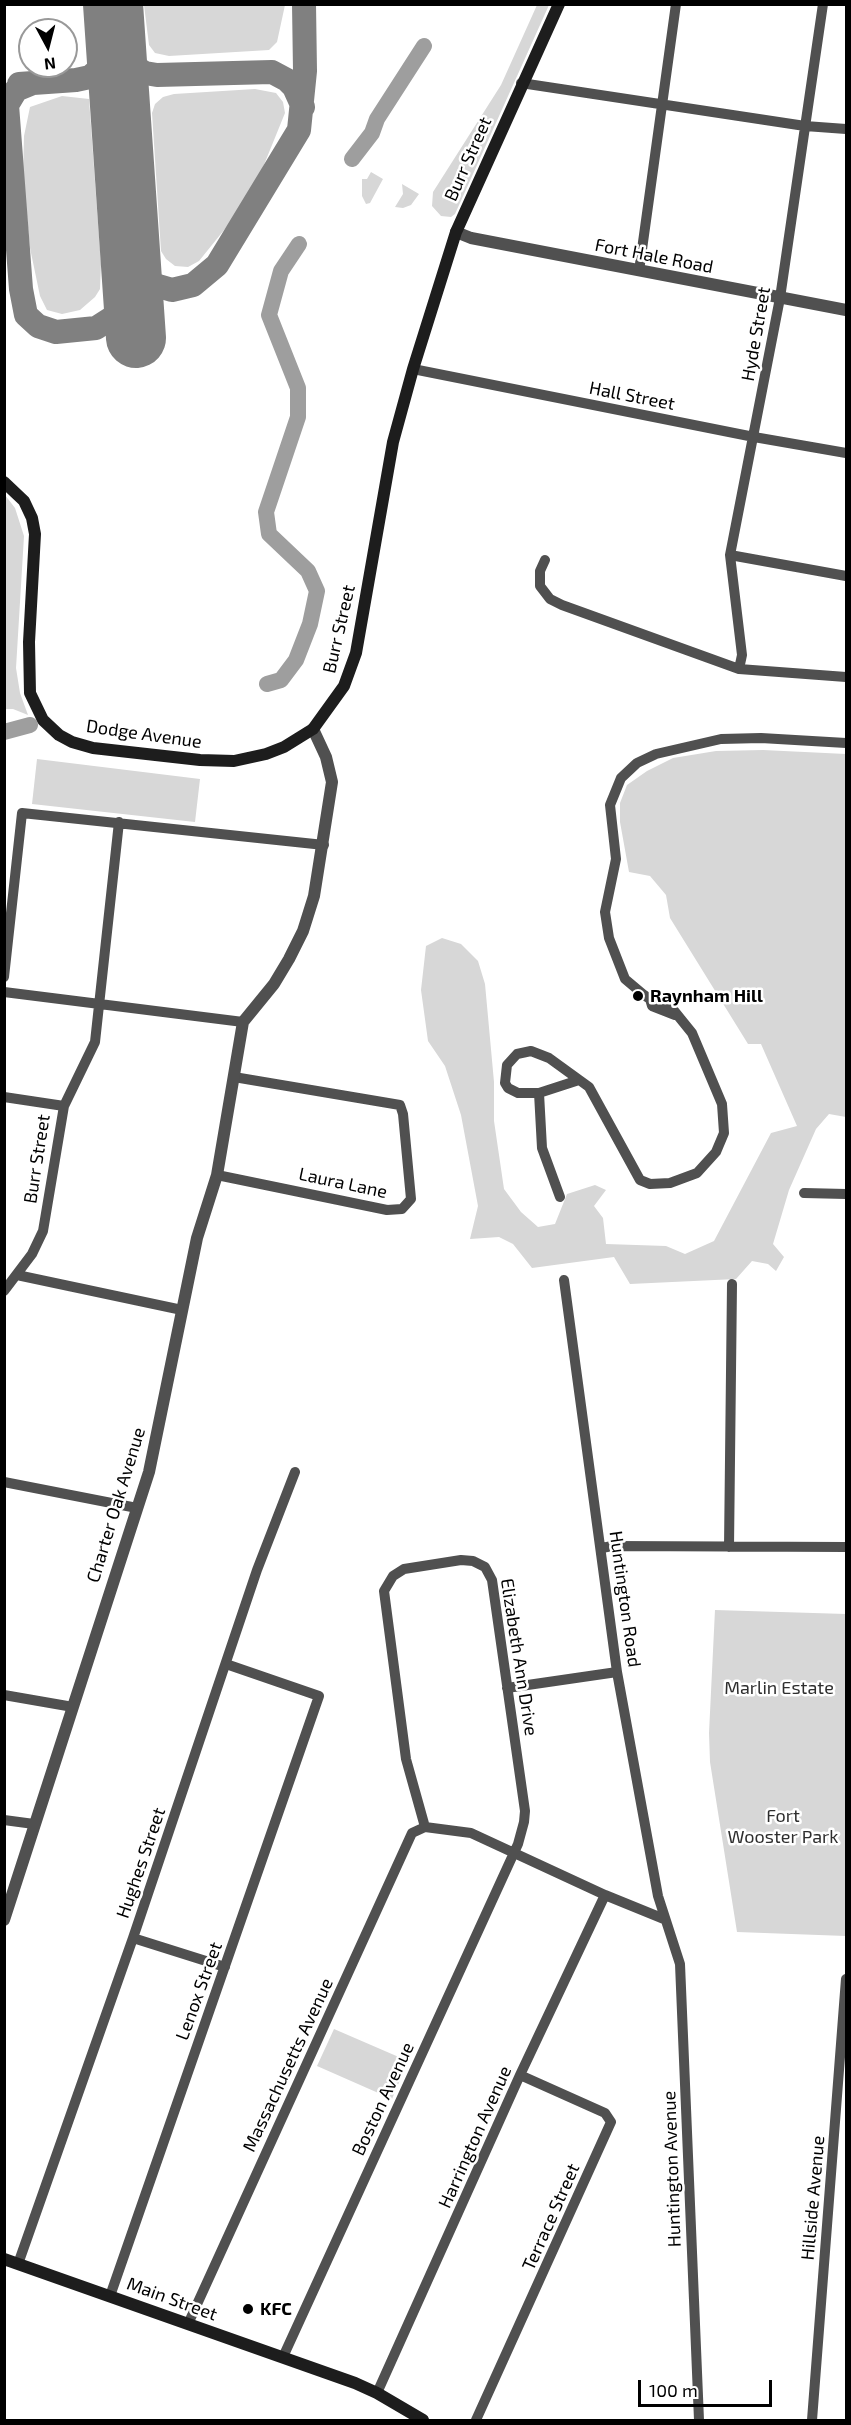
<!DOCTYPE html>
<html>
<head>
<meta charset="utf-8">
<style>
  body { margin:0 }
  #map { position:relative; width:851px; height:2425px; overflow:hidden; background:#fff; font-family:"Exo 2",sans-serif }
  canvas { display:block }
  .frame { position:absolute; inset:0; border:6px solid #000; pointer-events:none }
  .north { position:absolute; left:18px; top:18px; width:60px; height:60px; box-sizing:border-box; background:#fff; border:2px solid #999; border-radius:50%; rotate:173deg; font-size:16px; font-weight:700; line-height:24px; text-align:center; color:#000 }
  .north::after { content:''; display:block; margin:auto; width:21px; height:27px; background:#000; clip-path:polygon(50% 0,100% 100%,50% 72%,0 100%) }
  .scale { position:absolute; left:638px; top:2380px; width:134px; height:27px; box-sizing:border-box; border:3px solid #000; border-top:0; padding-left:8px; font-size:18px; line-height:21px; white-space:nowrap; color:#000; -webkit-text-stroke:4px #fff; paint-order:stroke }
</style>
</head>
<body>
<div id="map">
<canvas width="851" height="2425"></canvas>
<div class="frame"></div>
<div class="north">N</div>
<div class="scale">100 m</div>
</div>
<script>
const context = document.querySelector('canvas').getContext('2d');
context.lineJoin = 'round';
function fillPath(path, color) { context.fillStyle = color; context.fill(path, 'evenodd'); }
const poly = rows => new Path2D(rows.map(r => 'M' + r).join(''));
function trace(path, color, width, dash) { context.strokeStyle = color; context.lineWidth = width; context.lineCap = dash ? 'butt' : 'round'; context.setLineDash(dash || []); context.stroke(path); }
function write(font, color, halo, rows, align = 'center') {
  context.font = font + ' "Exo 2",sans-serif'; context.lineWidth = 5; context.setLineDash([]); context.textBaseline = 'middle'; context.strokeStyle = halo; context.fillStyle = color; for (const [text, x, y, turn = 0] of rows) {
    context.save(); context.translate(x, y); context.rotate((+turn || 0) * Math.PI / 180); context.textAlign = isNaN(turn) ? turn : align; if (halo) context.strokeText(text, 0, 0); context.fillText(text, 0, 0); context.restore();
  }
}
const green = poly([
  [144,5,144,4,285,5,277,42,269,50,169,56,155,53,149,45],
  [537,5,549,5,455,214,451,217,441,216,432,206,433,192,501,85],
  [255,89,276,93,283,102,285,113,259,177,241,209,199,261,188,267,175,266,166,259,161,251,152,113,155,104,163,97,174,94],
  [62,96,89,99,101,264,100,289,95,297,80,310,62,314,47,310,40,296,30,248,23,175,24,136,30,107],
  [371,172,383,179,370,203,366,204,362,196,362,179,367,179],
  [402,184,419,194,411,205,403,208,395,207,403,194],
  [5,495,15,508,24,536,16,668,20,693,28,715,13,709,5,709],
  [763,750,846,754,846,1117,829,1114,816,1129,789,1190,773,1244,784,1257,776,1271,768,1264,752,1261,736,1279,630,1284,614,1257,532,1268,513,1244,499,1237,470,1239,478,1206,461,1115,445,1066,428,1041,421,990,426,946,442,938,461,944,478,961,485,984,494,1082,494,1121,504,1189,521,1212,538,1227,555,1224,567,1194,595,1185,606,1190,594,1206,603,1218,606,1244,666,1246,685,1254,714,1241,771,1133,797,1126,761,1044,748,1044,670,918,666,895,650,876,629,872,620,822,620,803,627,785,647,771,673,758,716,751],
  [37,759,200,779,195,822,32,804],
  [715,1610,846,1614,846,1936,737,1932,710,1762,709,1733],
  [334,2029,408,2061,392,2099,317,2066]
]);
const river = poly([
  [352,159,372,133,377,119,424,46],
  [267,684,281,680,296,660,310,624,317,591,308,571,269,534,266,512,298,417,298,388,269,315,281,271,299,244],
  [4,732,30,725]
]);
const taxiway = poly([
  [115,37,128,63,145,73,157,75,272,72,287,80,294,87,303,107],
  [33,83,16,90,7,105,21,289,26,315,38,326,56,332,96,328,121,312,127,304,133,282],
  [19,84,76,80,90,77,106,63,115,37],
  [132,257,146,279,155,285,172,290,193,285,217,265,299,130,305,71,304,4]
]);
const runway = poly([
  [113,4,136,338]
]);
const minor = poly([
  [521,83,805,126,846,129],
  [639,271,676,4],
  [413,369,754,437,846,453],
  [730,555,846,576],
  [545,560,540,571,540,586,550,599,562,605,739,669,846,677],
  [739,669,742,655,730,555,780,298,823,4],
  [4,977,22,813,324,845],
  [4,992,243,1022],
  [650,999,652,1006,675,1015],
  [539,1093,579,1080],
  [4,1097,64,1106],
  [217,1175,387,1210,402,1209,411,1199,403,1114,400,1105,234,1077],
  [804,1193,846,1194],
  [560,1197,542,1148,539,1093,518,1093,508,1088,505,1083,507,1065,517,1054,531,1051,549,1058,589,1087,640,1180,650,1184,670,1183,697,1173,716,1152,724,1133,722,1104,692,1033,671,1007,659,998,650,999,644,995,625,979,609,938,605,912,616,859,610,805,621,778,637,763,656,754,721,739,761,738,846,743],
  [17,1275,182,1310],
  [564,1280,617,1672,658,1896,680,1964,699,2420],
  [4,1291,32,1254,43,1231,64,1106,95,1042,119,822],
  [4,1482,137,1508],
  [729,1547,732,1284],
  [602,1548,612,1546,846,1547],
  [507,1688,617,1672],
  [4,1695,73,1707],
  [4,1820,34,1824],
  [425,1827,471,1833,605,1895,664,1919],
  [133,1938,225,1967],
  [18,2264,133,1938,257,1570,295,1472],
  [110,2296,319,1696,226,1664],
  [188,2324,412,1833,425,1827],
  [283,2357,518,1844,524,1822,525,1811,492,1580,485,1567,473,1561,461,1560,404,1569,393,1576,384,1591,406,1759,425,1827],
  [377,2393,520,2075,605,1895],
  [476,2420,611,2122,605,2113,520,2075],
  [812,2420,846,1979]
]);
const tertiary = poly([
  [456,232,471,238,846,310],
  [4,1920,149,1472,197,1238,217,1175,243,1022,274,984,289,959,303,931,314,896,332,782,326,757,313,729]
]);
const secondary = poly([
  [4,482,24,501,32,518,35,534,29,642,30,693,43,720,59,735,72,742,93,748,200,760,234,761,266,754,284,747,313,729,344,686,356,653,393,442,413,369,456,232,559,4],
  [4,2259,355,2383,377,2393,423,2420]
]);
const markers = [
  [638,996,6,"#000"],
  [248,2309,6,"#000"]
];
const streetNames = [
  ["Burr Street",468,159,-66],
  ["Fort Hale Road",654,256,11],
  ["Hyde Street",756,334,-80],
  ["Hall Street",632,396,11],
  ["Burr Street",339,629,-77],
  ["Dodge Avenue",144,734,8],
  ["Burr Street",37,1159,-81],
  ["Laura Lane",343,1183,12],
  ["Charter Oak Avenue",116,1505,-73],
  ["Huntington Road",625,1599,82],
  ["Elizabeth Ann Drive",519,1657,81],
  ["Hughes Street",141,1863,-71],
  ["Lenox Street",199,1991,-70],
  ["Massachusetts Avenue",288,2065,-65],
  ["Boston Avenue",383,2099,-65],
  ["Harrington Avenue",475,2137,-66],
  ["Huntington Avenue",672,2169,-92],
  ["Hillside Avenue",813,2198,-85],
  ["Terrace Street",551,2217,-66],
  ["Main Street",172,2299,20]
];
const poiNames = [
  ["Raynham Hill",650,996],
  ["KFC",260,2309]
];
const parkNames = [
  ["Marlin Estate",779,1688],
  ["Fort",783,1816],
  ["Wooster Park",783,1837]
];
fillPath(green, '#d7d7d7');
trace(river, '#9e9e9e', 16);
trace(taxiway, '#808080', 24);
trace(runway, '#808080', 60);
trace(minor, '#505050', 10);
trace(tertiary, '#505050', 12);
trace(secondary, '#1d1d1d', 12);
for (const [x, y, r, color] of markers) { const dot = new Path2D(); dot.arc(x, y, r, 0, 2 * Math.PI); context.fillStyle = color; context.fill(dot); trace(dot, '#fff', 2); }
write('18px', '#000', '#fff', streetNames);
write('bold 18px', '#000', '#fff', poiNames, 'left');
write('18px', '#2e2e2e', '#fff', parkNames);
</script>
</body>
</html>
